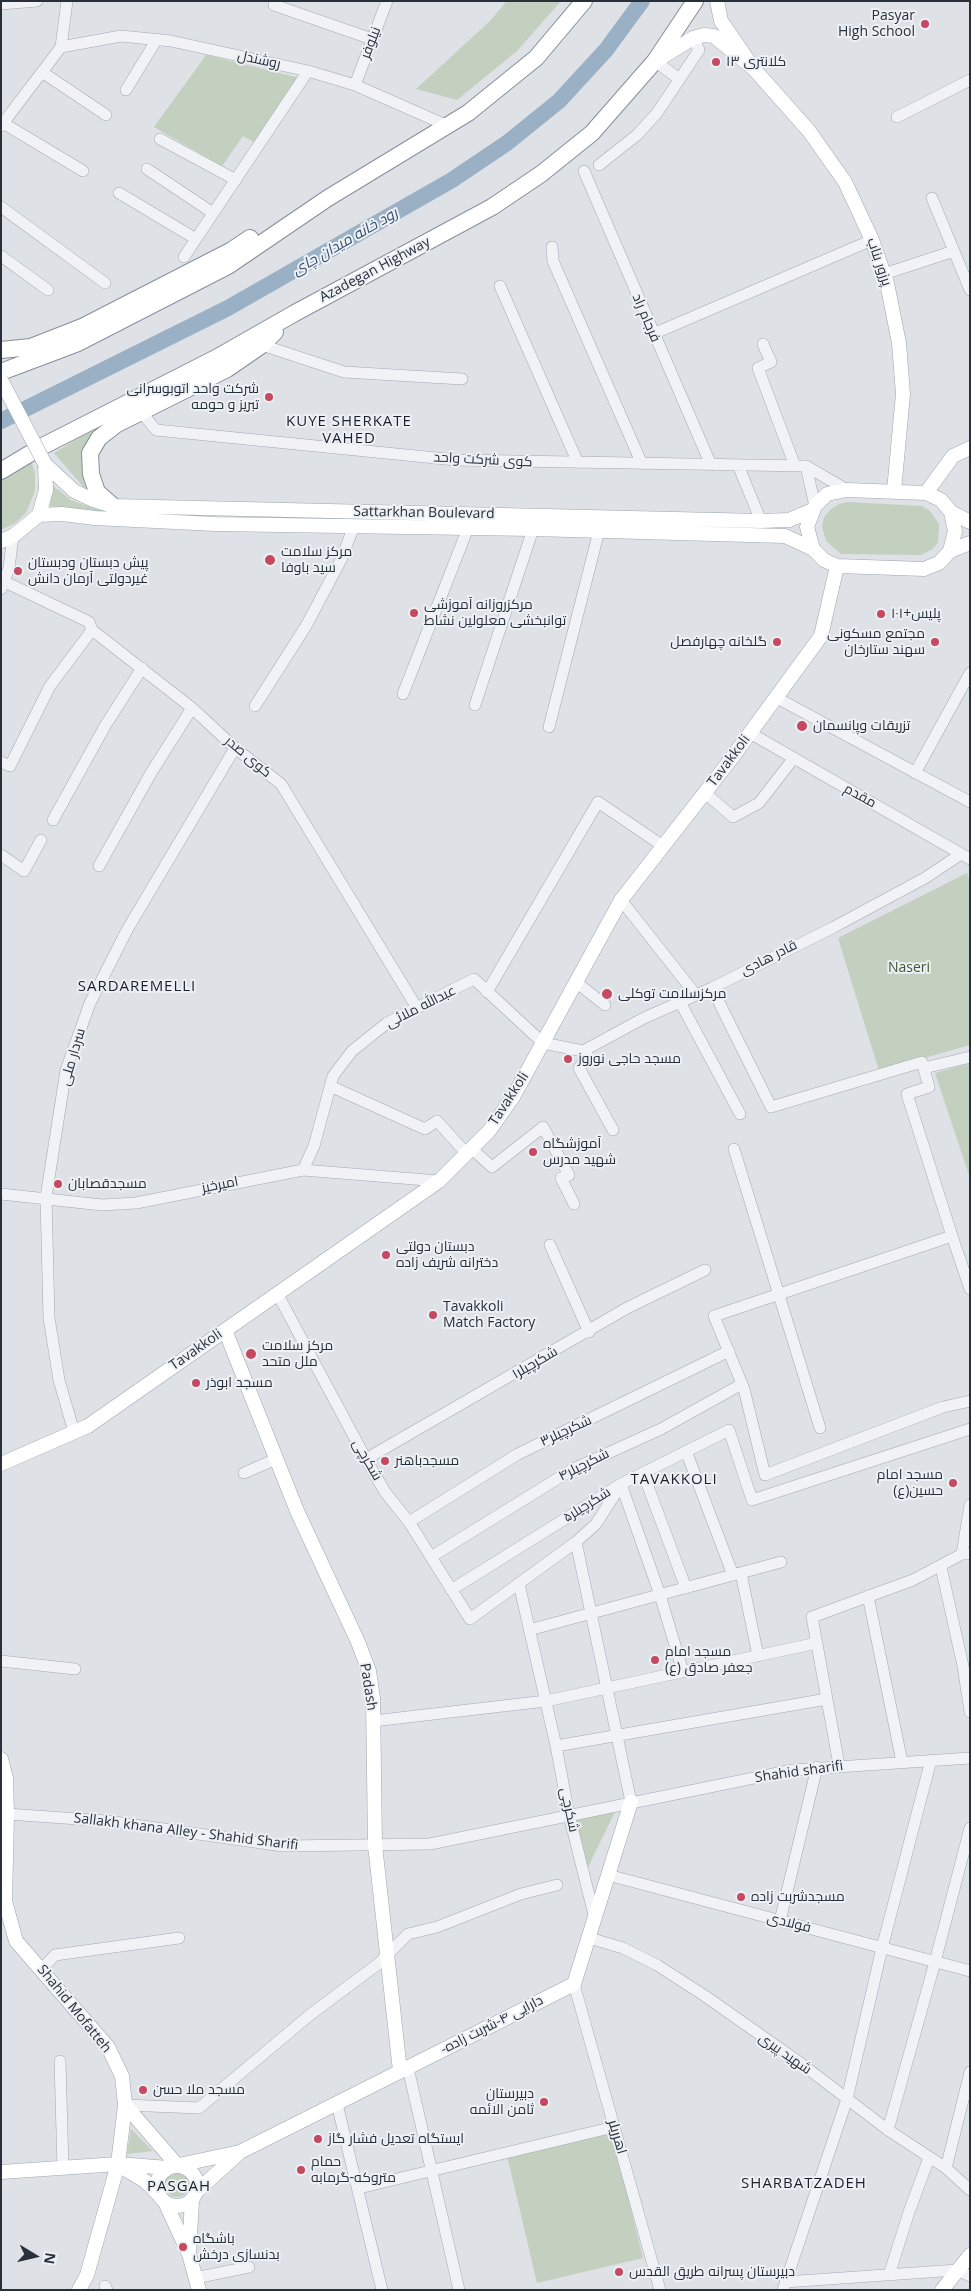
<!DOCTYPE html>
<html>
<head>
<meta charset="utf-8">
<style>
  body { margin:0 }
  #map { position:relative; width:971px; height:2291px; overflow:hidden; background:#dee1e6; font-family:"Open Sans",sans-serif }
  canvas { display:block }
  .frame { position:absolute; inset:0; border:2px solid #28303c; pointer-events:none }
  .north { position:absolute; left:10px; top:2231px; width:50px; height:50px; -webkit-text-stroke:4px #edf0f4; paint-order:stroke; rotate:99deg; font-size:14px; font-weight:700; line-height:20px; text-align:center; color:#28303c }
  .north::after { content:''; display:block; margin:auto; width:18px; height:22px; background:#28303c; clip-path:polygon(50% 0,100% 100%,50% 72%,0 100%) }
</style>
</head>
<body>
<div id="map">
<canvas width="971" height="2291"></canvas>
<div class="frame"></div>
<div class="north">N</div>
</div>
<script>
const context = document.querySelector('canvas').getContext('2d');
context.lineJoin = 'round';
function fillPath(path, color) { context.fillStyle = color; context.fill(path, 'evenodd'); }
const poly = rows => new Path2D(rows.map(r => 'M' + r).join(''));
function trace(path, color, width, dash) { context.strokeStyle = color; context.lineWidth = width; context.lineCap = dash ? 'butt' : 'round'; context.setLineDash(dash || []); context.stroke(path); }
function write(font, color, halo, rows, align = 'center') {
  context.font = font + ' "Open Sans",Cairo,sans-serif'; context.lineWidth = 4; context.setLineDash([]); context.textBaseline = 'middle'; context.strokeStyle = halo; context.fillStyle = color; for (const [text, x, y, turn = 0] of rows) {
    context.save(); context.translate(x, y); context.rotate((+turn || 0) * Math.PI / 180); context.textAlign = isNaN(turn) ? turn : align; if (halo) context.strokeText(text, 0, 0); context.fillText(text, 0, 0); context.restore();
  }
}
const green = poly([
  [507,1,561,1,517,51,457,100,416,89,490,21],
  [206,55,300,78,255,143,243,136,222,166,154,127],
  [100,425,89,439,84,453,82,472,86,490,54,453],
  [31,460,35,474,35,491,26,513,15,523,1,530,1,476],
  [52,485,71,500,84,505,122,511,122,515,50,506],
  [848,502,922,506,930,511,939,524,938,542,933,549,921,555,841,554,826,541,822,527,824,517,830,510,839,504],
  [967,873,970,884,970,1045,879,1071,838,938],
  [970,1063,970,1178,935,1073],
  [615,1812,587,1869,576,1819],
  [131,2129,153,2151,127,2154],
  [611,2130,643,2258,537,2283,507,2156],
  '165 2185a12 12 0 1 1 24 0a12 12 0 1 1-24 0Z'
]);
const river = poly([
  [1,421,228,308,452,180,507,143,559,101,606,50,642,1]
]);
const minor = poly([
  [1,4,37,1],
  [274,5,372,39],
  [61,47,121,36,171,41,308,71,355,85,448,126],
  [655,61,679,79],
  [42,72,106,115],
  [355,85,387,1],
  [126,90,157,39],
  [897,117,970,80],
  [3,123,83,171],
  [1,126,61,47,67,1],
  [160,139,236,180],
  [599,165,637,135,657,113,699,50,693,38],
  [147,169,213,213],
  [584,171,711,465],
  [119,193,196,239],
  [932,198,970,290],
  [1,207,105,283],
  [552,247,553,261,642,464],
  [1,256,48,290],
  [184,257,308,71],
  [884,274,954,251],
  [500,286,578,463],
  [653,334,872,240],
  [763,344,771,362,758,368,795,466],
  [262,345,344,372,462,379],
  [141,412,156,430,456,460,806,466],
  [738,465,761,521],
  [815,506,806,466,847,490],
  [5,582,89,622,92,630,192,708,235,748,281,784,417,1008],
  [1,589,9,568,13,536],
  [403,694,468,528],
  [777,698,970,802],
  [475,705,533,529],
  [255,706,306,626,341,560,354,526],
  [549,727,599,531],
  [750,733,970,859],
  [1,762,10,766,50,686,92,630],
  [915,773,970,673],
  [705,793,733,817,759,803,793,759],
  [53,820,105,726,142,668],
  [1,855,24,871,41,840],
  [99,866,151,773,192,708],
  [621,900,696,995],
  [576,982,605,1005],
  [712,988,771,1107,922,1062,929,1087,907,1094,952,1236],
  [487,992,598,802,663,846],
  [680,1002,740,1114],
  [583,1051,588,1056,579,1068,613,1130],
  [924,1068,970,1057],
  [330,1086,425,1129,437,1121,467,1154],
  [472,1149,492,1167,543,1127,569,1175,561,1178,574,1204],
  [734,1149,820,1428],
  [303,1170,314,1146,333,1076,352,1051,387,1023,474,979,543,1043,583,1051,644,1018,712,988,834,927,925,878,961,854],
  [1,1194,102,1205,136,1203,303,1170,439,1181],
  [550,1245,589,1332],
  [970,1289,952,1236,714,1316,744,1389,765,1475,943,1407,970,1401],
  [277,1293,366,1459,385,1492,409,1522,470,1619,576,1542,596,1524,619,1488],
  [74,1432,59,1380,49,1318,46,1197,66,1070,90,1003,127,930,235,748],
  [686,1451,733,1575],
  [366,1459,627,1308,705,1270],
  [244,1473,276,1459],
  [643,1473,686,1588],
  [621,1484,660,1595,683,1672],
  [409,1522,518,1454,729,1351],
  [576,1542,631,1802],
  [962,1554,970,1505],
  [431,1557,573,1469,661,1429,742,1384],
  [941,1567,963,1666,970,1712],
  [741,1573,758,1656],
  [519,1584,556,1746,569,1815,595,1919],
  [451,1590,621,1484,729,1430,752,1500,970,1429],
  [868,1596,902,1762],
  [529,1630,781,1562],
  [1,1661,75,1669],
  [373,1721,546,1701,817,1643],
  [556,1746,827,1699],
  [839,1765,812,1617,913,1580,962,1554,970,1554],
  [7,1814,107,1821,283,1846,430,1844,793,1770,970,1758],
  [608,1875,970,1971],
  [780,1921,817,1767],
  [589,1938,623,1948,657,1965,705,1996,799,2062,888,2130,946,2168,970,2190],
  [41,1970,55,1955,179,1938],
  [574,1984,660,2290],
  [60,2061,63,2168],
  [408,2068,459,2290],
  [337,2104,382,2290],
  [125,2105,199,2108,311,2014,378,1964,408,1934,437,1927,521,1894,557,1885],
  [888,2130,935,1962,970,1828],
  [946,2168,970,2072],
  [359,2188,614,2127],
  [889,2275,909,2212,929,2158],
  [195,2278,249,2267],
  [785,2282,957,2270,970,2276],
  [105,2286,107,2290],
  [783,2290,847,2099,882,1948,931,1760]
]);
const major = poly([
  [656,61,693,38,704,35,714,36,754,69,721,21,717,1],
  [754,69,809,131,845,182,872,240,887,283,899,343,903,394,894,491],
  [45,464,74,491,93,500,113,506,761,521,789,520,813,510],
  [847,490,926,493,941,500,951,512,955,531,950,551,939,563,924,569,837,566,824,560,813,549,807,527,815,506,827,494,847,490],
  [926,493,953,456,970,448],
  [951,512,970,522],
  [39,515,62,514,95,518,215,524,533,529,785,536,813,549],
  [1,541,13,536,39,515,46,490,45,464],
  [950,551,970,543],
  [225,1330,297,1511,358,1642,369,1671,373,1698,375,1845,400,2071],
  [1,1464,88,1426,439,1181,489,1131,513,1097,621,900,728,763,821,636,837,566],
  [1,1759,6,1778,7,1814,5,1901,16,1941,108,2047,122,2076,125,2105,118,2164,87,2275,79,2290],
  [125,2105,177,2165],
  [179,2165,240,2152,574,1984,631,1802],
  '157 2186a20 20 0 1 1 40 0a20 20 0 1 1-40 0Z',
  [120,2166,145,2181,160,2196],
  [1,2172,118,2164,168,2168],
  [197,2191,239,2153],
  [165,2202,189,2254,199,2290],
  [189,2253,192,2200],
  [942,2290,970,2255]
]);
const highway = poly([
  [1,350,31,347,82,327,232,250,250,238],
  [1,372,78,343,228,266,328,198,468,113,536,58,584,1],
  [1,471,41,447,216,358,295,313,492,207,541,174,592,133,655,61,695,1],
  [113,506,97,492,91,474,90,453,99,438,117,424,227,369,262,345,275,332]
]);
const majorBridge = poly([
  [1,380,45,464]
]);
const markers = [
  [925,24,5,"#c5495f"],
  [716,62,5,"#c5495f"],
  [269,397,5,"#c5495f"],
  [270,560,6,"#c5495f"],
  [18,571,5,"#c5495f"],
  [414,613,5,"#c5495f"],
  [881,614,5,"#c5495f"],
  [777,642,5,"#c5495f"],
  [935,642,5,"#c5495f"],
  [802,726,6,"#c5495f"],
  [607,994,6,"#c5495f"],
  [568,1059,5,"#c5495f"],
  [533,1152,5,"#c5495f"],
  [58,1184,5,"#c5495f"],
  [386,1255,5,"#c5495f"],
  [433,1315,5,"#c5495f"],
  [251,1354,6,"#c5495f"],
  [196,1383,5,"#c5495f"],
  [385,1461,5,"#c5495f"],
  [953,1483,5,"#c5495f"],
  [655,1660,5,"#c5495f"],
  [741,1897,5,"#c5495f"],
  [143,2090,5,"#c5495f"],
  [544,2102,5,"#c5495f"],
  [318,2139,5,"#c5495f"],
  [301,2170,5,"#c5495f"],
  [183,2247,5,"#c5495f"],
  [619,2272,5,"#c5495f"]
];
const poiNames = [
  ["Pasyar",915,16,"right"],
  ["High School",915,32,"right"],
  ["کلانتری ۱۳",726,62],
  ["شرکت واحد اتوبوسرانی",259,389,"right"],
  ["تبریز و حومه",259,405,"right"],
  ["مرکز سلامت",281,552],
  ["سید باوفا",281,568],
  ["پیش دبستان ودبستان",28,563],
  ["غیردولتی آرمان دانش",28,579],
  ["مرکزروزانه آموزشی",424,605],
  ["توانبخشی معلولین نشاط",424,621],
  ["پلیس+۱۰۱",891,614],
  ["مجتمع مسکونی",925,634,"right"],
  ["سهند ستارخان",925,650,"right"],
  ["گلخانه چهارفصل",767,642,"right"],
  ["تزریقات وپانسمان",813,726],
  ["مرکزسلامت توکلی",618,994],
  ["مسجد حاجی نوروز",578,1059],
  ["آموزشگاه",543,1144],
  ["شهید مدرس",543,1160],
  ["مسجدقصابان",68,1184],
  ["دبستان دولتی",396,1247],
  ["دخترانه شریف زاده",396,1263],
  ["Tavakkoli",443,1307],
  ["Match Factory",443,1323],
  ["مرکز سلامت",262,1346],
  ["ملل متحد",262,1362],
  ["مسجد ابوذر",206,1383],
  ["مسجدباهنر",395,1461],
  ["مسجد امام",943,1475,"right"],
  ["حسین(ع)",943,1491,"right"],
  ["مسجد امام",665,1652],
  ["جعفر صادق (ع)",665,1668],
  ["مسجدشربت زاده",751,1897],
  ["مسجد ملا حسن",153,2090],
  ["دبیرستان",534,2094,"right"],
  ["ثامن الائمه",534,2110,"right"],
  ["ایستگاه تعدیل فشار گاز",328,2139],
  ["حمام",311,2162],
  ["متروکه-گرمابه",311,2178],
  ["باشگاه",193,2239],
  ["بدنسازی درخش",193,2255],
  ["دبیرستان پسرانه طریق القدس",629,2272]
];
const streetNames = [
  ["نیلوفر",371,43,-69],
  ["روشندل",259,60,12],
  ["پرزور بناب",879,262,71],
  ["Azadegan Highway",375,270,-28],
  ["فرجام راد",646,318,67],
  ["کوی شرکت واحد",483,460,3],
  ["Sattarkhan Boulevard",424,513,1],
  ["کوی صدر",248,757,40],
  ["Tavakkoli",729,761,-53],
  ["مقدم",860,796,29],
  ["قادر هادی",769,958,-27],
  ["عبدالله ملائی",421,1007,-27],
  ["سردار ملی",73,1057,-74],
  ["Tavakkoli",509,1099,-57],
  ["امیرخیز",220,1185,-11],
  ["Tavakkoli",196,1350,-35],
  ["شکرچیلر۱",535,1363,-30],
  ["شکرچیلر۳",566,1431,-25],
  ["شکرچی",367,1460,60],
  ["شکرچیلر۴",584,1465,-27],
  ["شکرچیلر۵",587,1505,-32],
  ["Padash",368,1687,81],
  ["Shahid sharifi",799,1772,-8],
  ["شکرچی",569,1810,78],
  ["Sallakh khana Alley - Shahid Sharifi",186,1832,7],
  ["فولادی",789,1923,14],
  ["Shahid Mofatteh",74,2009,51],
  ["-دارایی ۴-شربت زاده",492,2025,-27],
  ["شهید پیری",785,2054,35],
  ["اهرریلر",617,2137,74]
];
const parkNames = [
  ["Naseri",909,968]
];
const waterNames = [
  ["رود خانه میدان چای",345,242,-30]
];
const neighbourhoodNames = [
  ["KUYE SHERKATE",349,422],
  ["VAHED",349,439],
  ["SARDAREMELLI",137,987],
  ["TAVAKKOLI",674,1480],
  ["SHARBATZADEH",804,2184],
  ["PASGAH",179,2187]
];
fillPath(green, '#c4d0bf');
trace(river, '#9ab0c4', 16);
trace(minor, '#a4a8b0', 12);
trace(major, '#9ea6b1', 15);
trace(highway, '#868f9c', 18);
trace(minor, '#f0f2f5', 11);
trace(major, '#fff', 14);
trace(highway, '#fff', 16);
trace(majorBridge, '#9ea6b1', 15, []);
trace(majorBridge, '#fff', 14);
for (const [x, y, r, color] of markers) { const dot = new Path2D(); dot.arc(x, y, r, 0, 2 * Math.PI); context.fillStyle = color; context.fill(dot); trace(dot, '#edf0f4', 2); }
write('14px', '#28303c', '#edf0f4', poiNames, 'left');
write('14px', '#28303c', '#edf0f4', streetNames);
write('14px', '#3d5736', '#edf0f4', parkNames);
write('italic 15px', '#354f6d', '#edf0f4', waterNames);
context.letterSpacing = '1px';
write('15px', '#1a212d', '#edf0f4', neighbourhoodNames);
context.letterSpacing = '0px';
</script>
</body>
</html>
